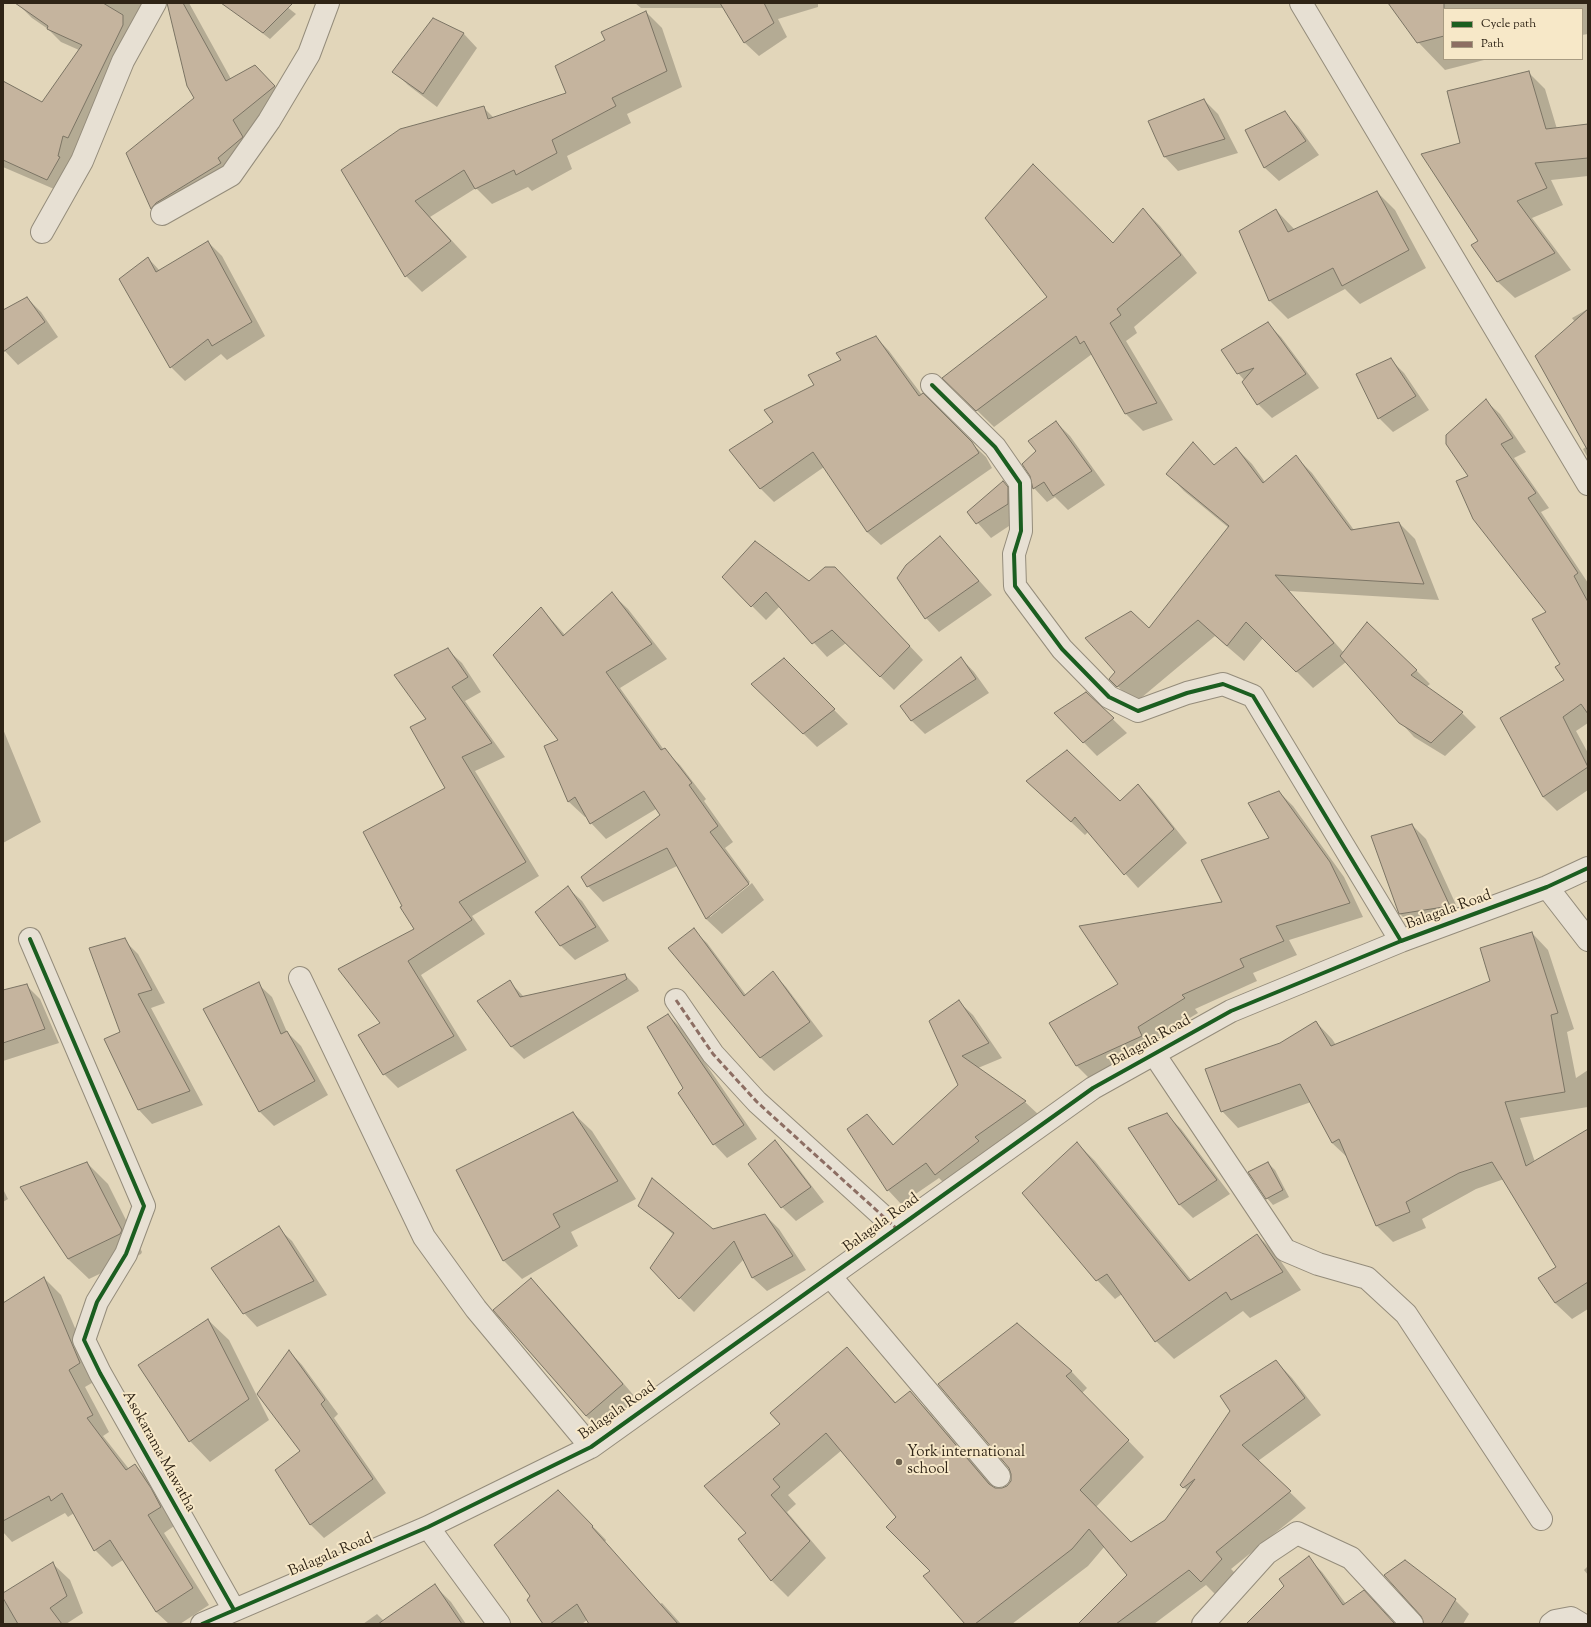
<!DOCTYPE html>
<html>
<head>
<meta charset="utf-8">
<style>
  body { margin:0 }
  #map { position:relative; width:1591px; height:1627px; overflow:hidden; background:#e2d6ba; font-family:"Sorts Mill Goudy",serif }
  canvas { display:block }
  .frame { position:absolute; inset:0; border:4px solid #2f2416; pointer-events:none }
  .legend { position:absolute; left:1443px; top:8px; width:140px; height:52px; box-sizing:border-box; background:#f7e8c8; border:1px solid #a79a81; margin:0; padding:5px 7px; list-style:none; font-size:12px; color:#2f2416 }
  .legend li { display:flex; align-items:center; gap:8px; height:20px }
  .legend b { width:20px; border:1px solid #a79a81 }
</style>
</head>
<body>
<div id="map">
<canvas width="1591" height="1627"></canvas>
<div class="frame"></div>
<ul class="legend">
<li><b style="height:5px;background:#1b5e20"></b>Cycle path</li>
<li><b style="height:5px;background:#8d6e63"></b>Path</li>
</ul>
</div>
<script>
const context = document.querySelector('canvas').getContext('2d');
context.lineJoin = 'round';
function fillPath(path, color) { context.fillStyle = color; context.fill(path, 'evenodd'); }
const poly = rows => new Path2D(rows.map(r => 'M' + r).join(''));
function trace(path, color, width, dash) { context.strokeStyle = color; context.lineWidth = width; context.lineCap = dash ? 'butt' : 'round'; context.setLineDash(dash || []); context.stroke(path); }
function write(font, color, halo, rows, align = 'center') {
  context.font = font + ' "Sorts Mill Goudy",serif'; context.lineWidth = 4; context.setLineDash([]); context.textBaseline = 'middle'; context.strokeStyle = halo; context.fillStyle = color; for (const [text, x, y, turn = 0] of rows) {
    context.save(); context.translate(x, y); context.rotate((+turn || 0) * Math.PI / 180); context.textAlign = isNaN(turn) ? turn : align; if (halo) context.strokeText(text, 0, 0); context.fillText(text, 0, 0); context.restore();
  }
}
const shadow = poly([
  [19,3,152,3,61,192,3,167,3,81,43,103,79,50,61,42,48,29,32,18,18,4],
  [168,3,189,3,231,79,271,82,289,102,257,153,167,223,152,208,196,99],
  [247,3,282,3,296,14,270,39,240,16],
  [635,3,818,3,818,7,778,19,787,37,759,56,745,43,724,8,641,8],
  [1389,3,1588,3,1588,34,1582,35,1582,9,1444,9,1444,59,1488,59,1445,70,1418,42],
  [646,12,662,28,682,87,627,114,631,123,567,156,572,169,532,191,528,187,492,204,476,188,430,217,467,257,422,292,406,276,343,171,484,108,494,118,567,94,606,40],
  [433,20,464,34,477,48,437,107,408,85,394,71],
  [1528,72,1545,89,1557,129,1588,125,1588,176,1551,180,1563,205,1532,218,1571,270,1515,298,1498,282,1480,241,1461,143],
  [1204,100,1218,114,1238,153,1178,171,1165,157],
  [1284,112,1298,126,1319,155,1279,181,1265,168,1246,131],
  [1377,192,1395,210,1426,268,1360,304,1345,289,1288,319,1270,301,1241,232,1276,210,1295,230],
  [1143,209,1160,226,1197,273,1134,327,1137,333,1126,341,1173,420,1143,431,1126,414,1092,354,994,427,944,378,1049,297,1113,244],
  [208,242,222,256,265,336,227,360,221,354,185,381,171,367,148,258,160,271],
  [27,298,41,312,58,337,18,365,3,349,3,311],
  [1588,309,1588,458,1583,449,1586,447,1575,322,1572,318],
  [1267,323,1281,337,1319,388,1272,418,1258,404,1245,381,1238,373],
  [876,337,889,351,922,395,986,457,992,468,881,545,867,532,824,467,774,502,760,488,774,422,842,360],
  [1390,359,1404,373,1429,410,1393,432,1379,418],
  [1486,401,1500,414,1526,452,1514,458,1549,508,1541,512,1588,583,1588,723,1576,731,1588,753,1588,790,1557,811,1543,797,1502,718,1566,680,1547,612,1470,476],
  [1056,422,1070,436,1105,485,1068,510,1055,497,1047,502,1034,488,1038,451],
  [1236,448,1252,464,1265,482,1296,457,1312,473,1354,530,1399,523,1415,539,1439,600,1289,591,1344,653,1416,670,1430,684,1426,687,1462,713,1476,727,1445,756,1414,737,1346,662,1313,688,1263,638,1244,661,1215,636,1135,703,1110,679,1229,528,1184,491,1168,474,1214,466],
  [1003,482,1017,496,1021,518,991,538,968,512],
  [940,537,992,595,939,632,926,618],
  [723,577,849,582,923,660,894,690,846,643,827,657,780,606,766,620],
  [612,594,628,609,667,659,620,688,664,750,680,765,706,799,704,801,733,842,725,848,750,882,710,915,710,917,752,883,764,900,722,934,706,919,677,866,603,902,588,886,661,815,656,809,606,839,591,823,587,816,585,817,569,802,545,746,560,741,541,608,566,636],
  [448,650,462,663,481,692,465,701,505,757,475,771,539,876,472,916,485,934,421,975,467,1050,398,1088,384,1074,382,1023,415,929,446,789,428,719],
  [961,658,974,672,989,693,925,734,911,720],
  [784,659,848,724,817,747,767,698],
  [1086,693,1127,733,1097,756,1055,713],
  [3,729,41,822,3,843],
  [1027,781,1120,803,1138,785,1152,799,1187,843,1138,888,1088,832,1085,835],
  [1279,792,1293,806,1344,877,1363,917,1289,940,1297,955,1253,973,1257,981,1195,1009,1198,1013,1151,1041,1155,1050,1091,1080,1077,1066,1051,1024,1120,984,1223,903,1270,839],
  [1412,825,1426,839,1463,920,1414,928,1400,914],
  [568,888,582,901,609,941,575,960,561,946,536,913],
  [693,930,707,943,746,995,773,973,786,987,823,1036,774,1071,760,1057],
  [1532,933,1548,950,1574,1029,1567,1032,1576,1078,1588,1070,1588,1107,1520,1118,1535,1162,1588,1130,1588,1309,1572,1319,1555,1303,1557,1267,1504,1179,1476,1189,1422,1219,1426,1228,1393,1242,1377,1226,1348,1158,1332,1143,1311,1102,1238,1128,1222,1111,1280,1044,1316,1022,1332,1039,1336,1045,1492,982],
  [124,940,138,954,165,1003,151,1008,203,1105,152,1124,139,1110,106,1039,121,1032],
  [625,975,637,987,639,991,524,1059,512,1047,478,1002,509,981,524,997],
  [258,984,272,997,287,1032,301,1046,328,1095,274,1126,260,1112,205,1009],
  [26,985,40,999,59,1043,3,1061,3,991],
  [959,1002,973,1015,1002,1058,978,1068,1025,1102,1039,1115,949,1188,939,1178,901,1204,888,1190,867,1116,894,1145,959,1085],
  [668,1015,682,1029,757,1139,727,1158,714,1144,684,1089],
  [573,1113,592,1131,636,1199,571,1232,578,1246,522,1279,503,1260],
  [1167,1115,1181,1129,1230,1194,1193,1218,1179,1204],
  [775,1142,788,1155,824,1202,796,1221,782,1207],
  [1077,1143,1095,1161,1192,1281,1257,1235,1275,1253,1301,1290,1250,1318,1243,1311,1174,1359,1156,1341,1122,1294,1115,1299,1097,1280],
  [87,1163,108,1184,142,1252,141,1254,89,1279,68,1259],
  [1268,1163,1275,1170,1289,1197,1273,1205,1267,1198],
  [3,1189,8,1199,3,1202],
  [640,1206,713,1230,765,1215,779,1229,806,1270,767,1291,753,1278,744,1259,694,1312,680,1298,674,1235],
  [278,1228,292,1241,327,1295,257,1327,244,1313],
  [44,1278,61,1295,97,1380,85,1387,109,1432,103,1436,129,1469,135,1465,151,1482,177,1524,164,1533,209,1605,180,1624,169,1624,156,1612,123,1560,112,1567,95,1550,74,1513,68,1517,65,1513,12,1542,3,1532,3,1304],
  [531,1279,551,1300,643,1406,607,1436,586,1416,495,1310],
  [208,1320,229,1340,269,1420,210,1462,190,1441],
  [847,1348,896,1403,910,1392,926,1409,995,1489,1001,1489,1007,1487,1012,1480,1012,1473,1009,1467,939,1384,1071,1371,1087,1388,1082,1393,1144,1457,1096,1507,1131,1543,1166,1521,1188,1491,1181,1485,1276,1361,1292,1378,1321,1415,1258,1461,1306,1508,1231,1569,1238,1576,1218,1597,1206,1585,1154,1624,1082,1624,1128,1575,1105,1546,1088,1566,1012,1624,966,1624,897,1517,842,1450,788,1495,796,1504,787,1512,826,1558,788,1597,772,1581,740,1539,748,1534,781,1424],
  [289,1351,302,1365,338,1414,334,1418,386,1493,324,1538,310,1524],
  [572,1505,606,1540,605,1542,660,1604,662,1603,681,1624,590,1624,587,1620,582,1624,544,1624,532,1596],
  [1308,1558,1322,1572,1346,1604,1395,1624,1247,1624,1285,1586],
  [53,1564,70,1580,83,1613,66,1624,3,1624,3,1602,28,1588],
  [1588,1566,1588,1575,1584,1570],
  [435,1586,451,1602,466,1624,363,1624,377,1614,384,1621],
  [1455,1600,1469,1614,1463,1624,1425,1624]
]);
const building = poly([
  [15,3,103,3,123,15,123,25,68,138,63,136,58,156,60,157,47,180,3,160,3,81,42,102,82,45,47,29,48,26,15,3],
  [167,3,183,3,226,81,255,65,275,86,233,120,243,137,218,158,221,163,156,203,151,209,126,153,194,98,187,86,167,3],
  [221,3,293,3,263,33,221,3],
  [720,3,764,3,774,23,744,43,720,3],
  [1388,3,1444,3,1444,36,1417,43,1388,3],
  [646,11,667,71,612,98,616,106,552,140,557,153,516,175,514,170,475,189,464,170,415,201,451,241,405,277,341,170,400,129,484,106,488,119,566,93,555,66,605,40,601,32,646,11],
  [433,18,464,33,423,94,392,72,433,18],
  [1529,71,1546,129,1588,124,1588,158,1535,163,1547,188,1517,201,1555,253,1497,282,1471,245,1478,241,1421,154,1460,143,1447,91,1529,71],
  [1204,99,1225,139,1164,157,1148,121,1204,99],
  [1285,111,1306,141,1264,168,1245,130,1285,111],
  [1033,164,1113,243,1143,208,1181,255,1117,309,1121,315,1110,323,1157,403,1125,414,1084,341,1080,344,1076,336,976,411,942,378,1047,297,985,218,1033,164],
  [1377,191,1409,250,1342,286,1333,268,1269,301,1239,231,1276,209,1288,232,1377,191],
  [208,241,252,322,212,346,208,339,170,368,119,279,148,257,156,272,208,241],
  [27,297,45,322,3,352,3,310,27,297],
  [1588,309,1588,451,1535,356,1588,309],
  [1268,322,1306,374,1257,405,1242,382,1254,368,1237,374,1221,350,1268,322],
  [876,336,919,396,923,393,972,442,979,453,867,532,813,452,760,489,729,450,773,422,764,410,814,385,808,375,841,360,836,353,876,336],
  [1391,358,1416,396,1378,419,1356,374,1391,358],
  [1486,399,1513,438,1501,444,1536,493,1528,498,1578,573,1574,576,1588,602,1588,714,1581,704,1563,717,1588,767,1543,797,1500,718,1564,680,1555,667,1560,664,1532,619,1546,612,1473,519,1456,481,1468,476,1446,444,1446,435,1486,399],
  [1056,421,1092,471,1053,496,1044,482,1033,489,1030,476,1022,464,1036,451,1028,441,1056,421],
  [1193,442,1214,465,1236,447,1263,483,1296,455,1351,530,1399,522,1424,584,1275,575,1334,643,1296,672,1246,622,1227,646,1198,620,1117,687,1109,679,1115,672,1085,638,1131,611,1149,628,1229,526,1166,474,1193,442],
  [1003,481,1008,487,1008,504,976,524,967,512,1003,481],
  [940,536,979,581,925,619,897,578,906,565,940,536],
  [755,541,809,581,825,567,835,567,910,646,880,677,832,630,812,644,766,592,751,607,722,577,755,541],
  [612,592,652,644,606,672,661,750,665,748,692,783,689,785,718,826,710,832,749,884,706,919,667,848,587,887,581,877,660,815,644,791,590,824,575,797,568,802,544,746,558,740,493,655,541,607,563,636,612,592],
  [1367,622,1417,670,1411,675,1463,712,1431,743,1399,723,1340,656,1367,622],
  [448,648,468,677,452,687,492,743,462,757,526,862,459,902,472,920,408,961,454,1036,383,1075,358,1035,380,1023,338,969,414,929,400,907,402,906,363,832,445,788,410,727,426,719,394,675,448,648],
  [961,657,976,679,911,721,900,706,961,657],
  [784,658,835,709,803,734,751,684,784,658],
  [1086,692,1114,718,1083,743,1054,713,1086,692],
  [1067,750,1120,801,1138,784,1174,829,1124,875,1075,817,1071,822,1026,781,1067,750],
  [1279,791,1330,862,1350,903,1276,926,1284,941,1240,959,1244,967,1182,995,1185,998,1138,1027,1142,1036,1076,1066,1049,1023,1118,984,1079,926,1222,902,1201,860,1269,838,1248,803,1279,791],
  [1412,824,1450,906,1399,914,1371,836,1412,824],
  [568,886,596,927,560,946,535,912,568,886],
  [694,928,744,996,773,971,810,1022,760,1058,668,948,694,928],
  [1532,932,1558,1013,1551,1015,1565,1092,1505,1102,1526,1166,1588,1129,1588,1282,1555,1303,1538,1278,1556,1267,1492,1162,1459,1173,1406,1202,1410,1212,1376,1226,1339,1139,1332,1143,1300,1084,1221,1112,1205,1069,1280,1043,1316,1021,1331,1046,1490,981,1480,948,1532,932],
  [125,938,152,990,138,994,190,1091,138,1110,104,1039,120,1032,89,948,125,938],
  [625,974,627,979,511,1047,477,1001,510,980,520,997,625,974],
  [259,982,281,1034,287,1031,315,1081,259,1112,203,1009,259,982],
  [27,984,45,1029,3,1043,3,990,27,984],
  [959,1000,989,1043,962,1056,1026,1101,975,1137,979,1141,935,1175,926,1163,887,1191,847,1129,867,1114,893,1145,958,1085,929,1021,959,1000],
  [668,1014,744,1125,713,1145,678,1093,683,1088,647,1027,668,1014],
  [573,1112,618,1181,553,1214,560,1227,503,1261,456,1170,573,1112],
  [1167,1113,1217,1180,1179,1205,1128,1128,1167,1113],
  [775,1140,811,1187,781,1208,748,1164,775,1140],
  [1077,1142,1189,1281,1257,1234,1283,1272,1231,1300,1226,1292,1155,1342,1107,1274,1096,1281,1022,1193,1077,1142],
  [87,1162,122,1230,120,1234,68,1259,20,1187,87,1162],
  [1268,1162,1283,1190,1266,1199,1248,1172,1268,1162],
  [652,1178,713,1229,765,1214,793,1256,752,1278,734,1241,679,1299,650,1268,674,1233,638,1206,652,1178],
  [279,1226,314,1281,243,1314,211,1268,279,1226],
  [44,1277,80,1363,69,1370,93,1415,87,1418,126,1470,135,1464,151,1488,161,1507,148,1515,193,1588,156,1612,110,1540,94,1551,62,1493,51,1501,49,1496,3,1521,3,1303,44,1277],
  [531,1278,623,1384,586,1416,493,1310,531,1278],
  [208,1319,249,1399,189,1442,138,1365,208,1319],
  [1017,1323,1072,1371,1066,1376,1129,1440,1080,1490,1131,1542,1165,1520,1195,1479,1183,1488,1180,1485,1230,1411,1220,1396,1276,1360,1305,1398,1242,1445,1291,1491,1216,1552,1222,1559,1201,1582,1189,1570,1116,1624,1078,1624,1127,1575,1089,1529,1072,1549,975,1624,965,1624,923,1576,930,1571,886,1527,896,1517,826,1433,773,1479,780,1487,771,1495,810,1541,771,1581,738,1539,746,1533,704,1486,780,1424,770,1413,847,1347,895,1403,910,1391,989,1484,995,1488,1002,1488,1007,1486,1011,1481,1011,1474,1009,1468,938,1384,1017,1323],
  [289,1350,325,1400,321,1404,373,1479,310,1525,275,1470,300,1451,257,1394,289,1350],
  [558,1490,593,1526,592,1527,678,1624,589,1624,577,1604,550,1624,543,1624,527,1600,530,1596,494,1545,558,1490],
  [1309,1556,1343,1605,1364,1590,1395,1624,1246,1624,1284,1586,1279,1579,1309,1556],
  [1405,1560,1456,1599,1441,1624,1424,1624,1421,1616,1384,1575,1405,1560],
  [53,1562,67,1596,50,1608,62,1624,18,1624,3,1598,3,1593,53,1562],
  [435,1584,462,1624,378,1624,435,1584]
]);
const minor = poly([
  [1301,3,1588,484],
  [162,214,231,175,269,121,309,54,328,3],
  [42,232,82,161,123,61,155,3],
  [932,385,995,447,1020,483,1021,531,1014,554,1015,586,1062,649,1109,697,1138,711,1187,693,1223,684,1253,696,1401,941],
  [1547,887,1588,940],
  [30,939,144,1206,126,1254,97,1302,84,1340,100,1373,234,1610],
  [300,978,424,1237,476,1309,591,1447],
  [676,1000,713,1054,757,1102,896,1228],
  [1154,1054,1285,1250,1318,1264,1367,1278,1406,1314,1541,1519],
  [830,1276,999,1476],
  [428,1527,499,1624],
  [202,1624,428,1527,591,1447,1093,1088,1231,1011,1401,941,1547,887,1588,868],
  [1203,1624,1267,1553,1297,1533,1351,1558,1412,1624],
  [1551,1624,1555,1621,1571,1618,1581,1624]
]);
const quiet = poly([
  [676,1000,713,1054,757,1102,896,1228]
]);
const cycleway = poly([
  [932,385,995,447,1020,483,1021,531,1014,554,1015,586,1062,649,1109,697,1138,711,1187,693,1223,684,1253,696,1401,941],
  [30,939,144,1206,126,1254,97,1302,84,1340,100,1373,234,1610],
  [202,1624,428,1527,591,1447,1093,1088,1231,1011,1401,941,1547,887,1588,868]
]);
const markers = [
  [899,1462,4,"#6e624f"]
];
const streetNames = [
  ["Balagala Road",1449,911,-20],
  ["Balagala Road",1151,1042,-29],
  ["Balagala Road",882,1224,-36],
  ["Balagala Road",618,1412,-35],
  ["Asokarama Mawatha",158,1452,61],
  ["Balagala Road",331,1556,-23]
];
const poiNames = [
  ["York international",907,1453],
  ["school",907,1470]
];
fillPath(shadow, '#0003');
fillPath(building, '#c5b49e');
trace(building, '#7b7464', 1);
trace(minor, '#948c7b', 24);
trace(minor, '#e7e0d3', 22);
trace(quiet, '#8d6e63', 3, [6, 3]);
trace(cycleway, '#1b5e20', 4);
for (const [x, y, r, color] of markers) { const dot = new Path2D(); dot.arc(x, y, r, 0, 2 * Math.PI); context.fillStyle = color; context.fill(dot); trace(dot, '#f7e8c8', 1.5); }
write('15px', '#2f2416', '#f7e8c8', streetNames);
write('15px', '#2f2416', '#f7e8c8', poiNames, 'left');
</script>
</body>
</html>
